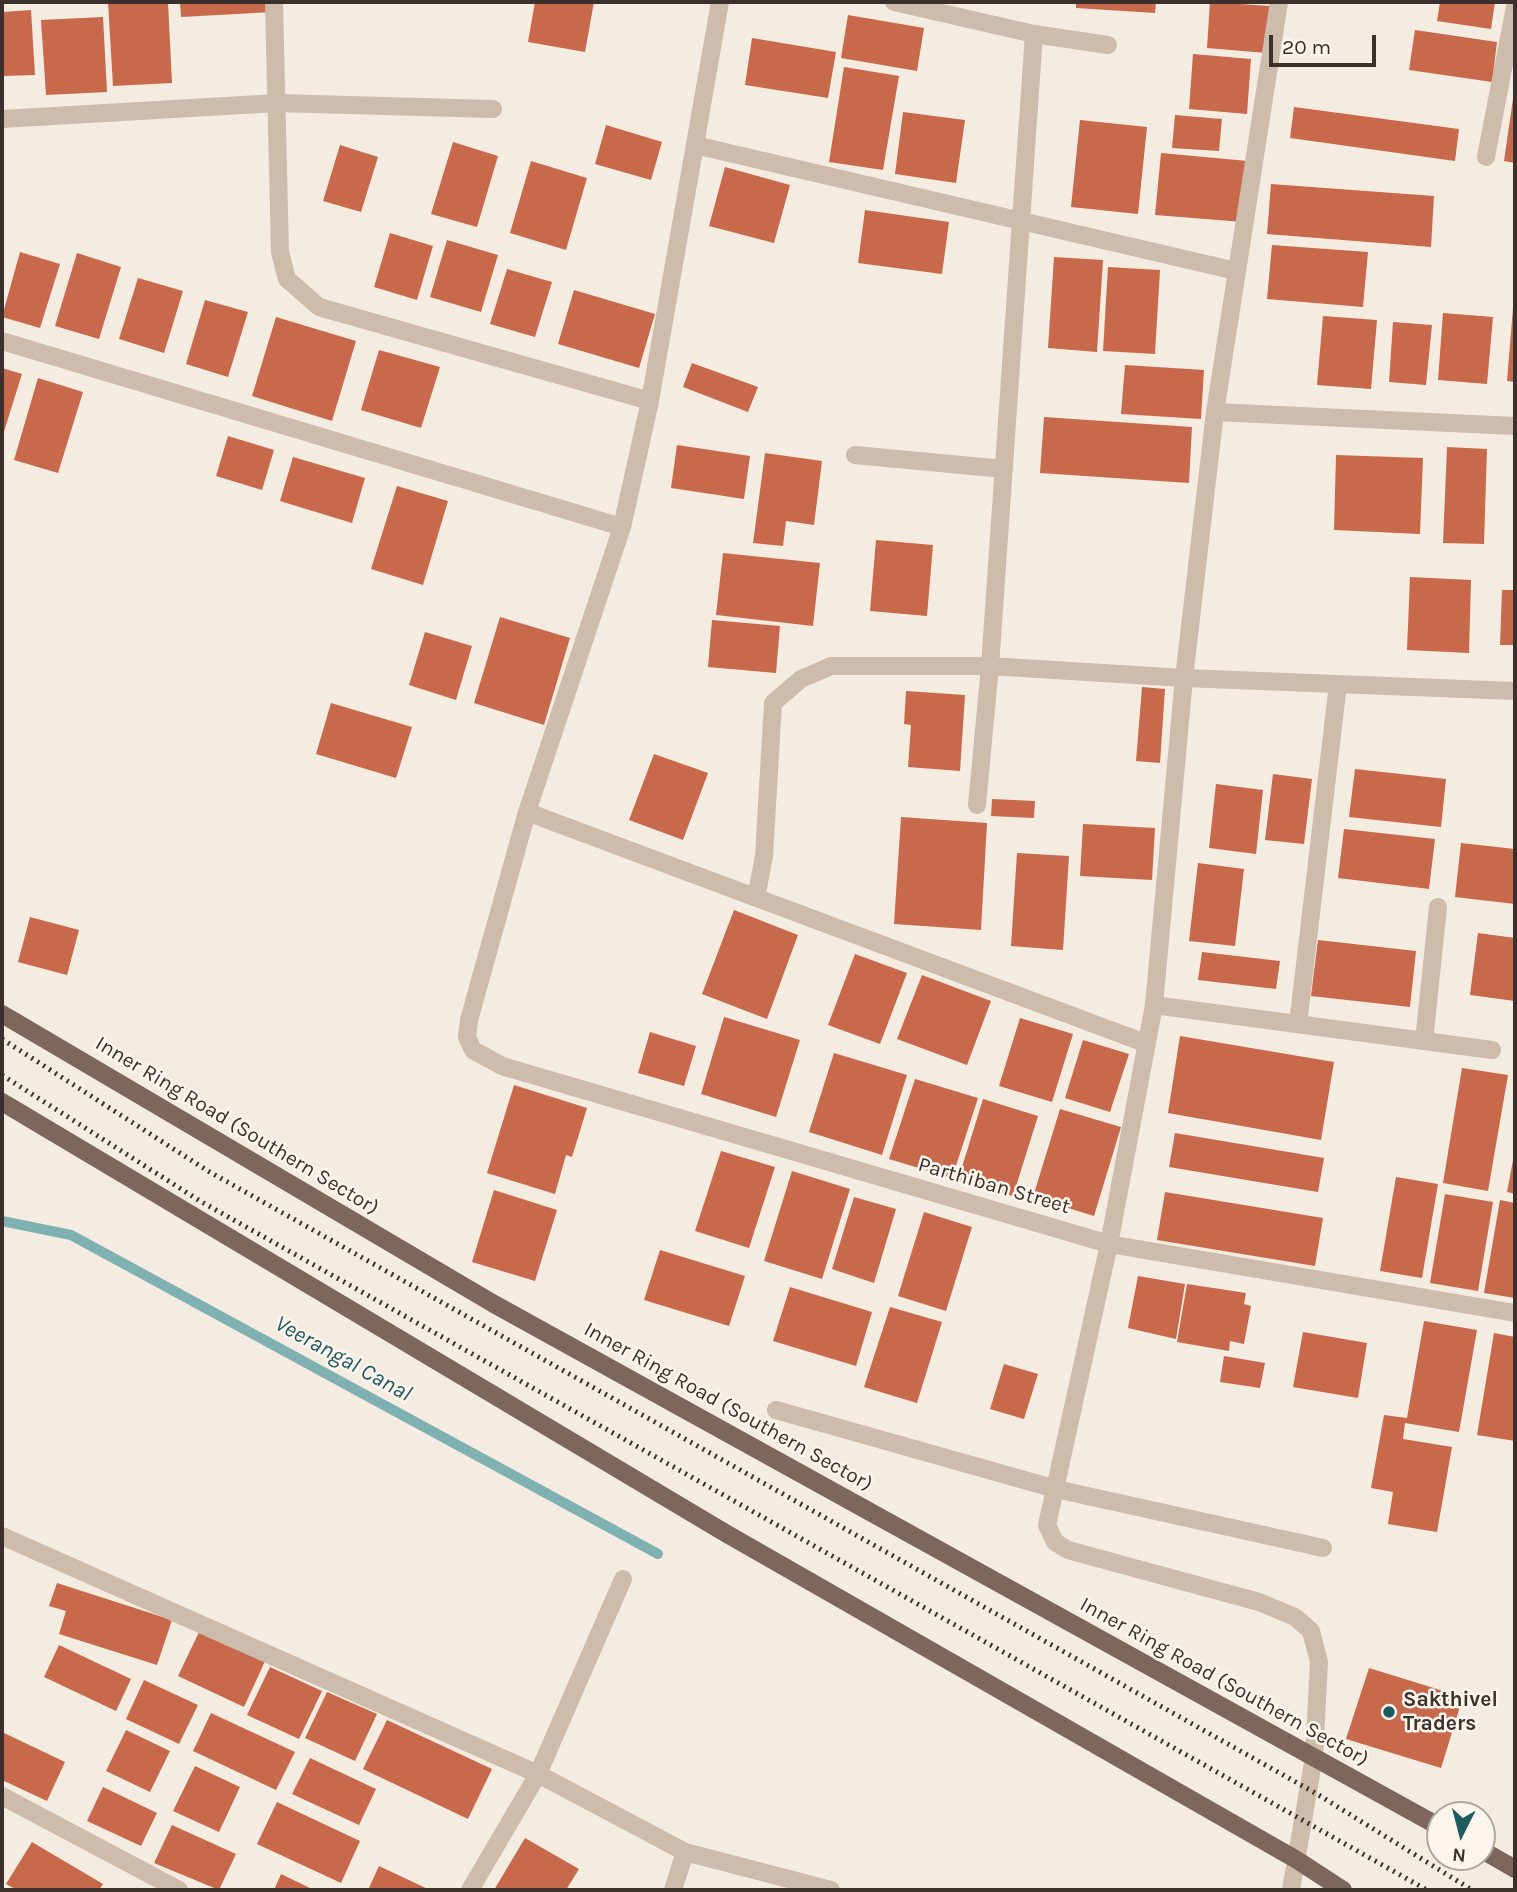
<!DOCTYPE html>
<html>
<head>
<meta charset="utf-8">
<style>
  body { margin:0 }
  #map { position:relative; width:1517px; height:1892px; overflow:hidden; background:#f4ebe1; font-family:Karla,sans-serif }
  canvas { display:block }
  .frame { position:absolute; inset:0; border:4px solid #3b302b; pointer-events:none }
  .north { position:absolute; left:1426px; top:1801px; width:70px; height:70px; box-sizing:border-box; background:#fbf5ee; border:2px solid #aea6a0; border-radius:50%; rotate:186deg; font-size:19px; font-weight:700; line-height:28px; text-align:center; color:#3b302b }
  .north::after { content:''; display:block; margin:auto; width:24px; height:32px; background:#1f5a5e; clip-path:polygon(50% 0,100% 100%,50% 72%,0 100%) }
  .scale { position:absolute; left:1269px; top:35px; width:107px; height:32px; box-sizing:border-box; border:4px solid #3b302b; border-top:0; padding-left:9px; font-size:21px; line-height:24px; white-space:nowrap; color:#3b302b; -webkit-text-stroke:5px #fbf5ee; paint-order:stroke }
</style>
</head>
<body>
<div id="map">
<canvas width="1517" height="1892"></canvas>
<div class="frame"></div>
<div class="north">N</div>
<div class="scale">20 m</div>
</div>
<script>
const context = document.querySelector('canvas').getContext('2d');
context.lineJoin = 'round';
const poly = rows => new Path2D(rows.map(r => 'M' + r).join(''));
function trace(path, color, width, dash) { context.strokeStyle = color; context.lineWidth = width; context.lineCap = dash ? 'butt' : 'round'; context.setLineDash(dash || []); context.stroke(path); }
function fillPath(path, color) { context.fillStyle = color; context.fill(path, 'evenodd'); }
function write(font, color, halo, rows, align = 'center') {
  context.font = font + ' Karla,sans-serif'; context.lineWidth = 5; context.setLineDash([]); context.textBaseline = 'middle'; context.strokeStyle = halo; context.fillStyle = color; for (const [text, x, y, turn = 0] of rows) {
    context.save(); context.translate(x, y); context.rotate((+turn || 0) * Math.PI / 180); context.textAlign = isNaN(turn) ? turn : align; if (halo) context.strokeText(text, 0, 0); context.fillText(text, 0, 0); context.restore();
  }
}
const stream = poly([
  [2,1221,71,1235,658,1554]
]);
const building = poly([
  [108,2,168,2,172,83,113,86],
  [180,2,272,2,273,12,181,17],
  [535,2,594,2,585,52,528,42],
  [1076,2,1156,2,1155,13,1076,8],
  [1210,2,1270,6,1266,53,1207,48],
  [1440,2,1495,2,1491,29,1437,21],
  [31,10,35,75,2,76,2,12],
  [848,15,924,28,917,71,841,58],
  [103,17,107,92,46,95,41,20],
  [1415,30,1497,42,1492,82,1409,70],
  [752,38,836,52,828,98,745,85],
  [1193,54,1251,59,1247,114,1189,109],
  [844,67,899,76,883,170,829,162],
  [1514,92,1515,92,1515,163,1504,161],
  [1294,107,1459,129,1455,161,1290,138],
  [903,112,965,120,956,183,895,174],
  [1175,115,1222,119,1219,151,1172,148],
  [1080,120,1147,127,1138,214,1071,207],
  [606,125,662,142,651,180,595,164],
  [453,142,498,156,477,227,431,214],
  [340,145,378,157,361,212,323,201],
  [1161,153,1248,161,1243,222,1155,215],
  [531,161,587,178,566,250,510,233],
  [725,167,790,185,774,243,709,226],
  [1271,184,1434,196,1431,247,1267,234],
  [865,210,949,222,942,274,858,263],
  [390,233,433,246,417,300,374,287],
  [447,240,498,255,481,312,430,297],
  [1272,245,1368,252,1363,307,1267,299],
  [20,252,60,264,40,328,2,317],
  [77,253,121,267,99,339,55,326],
  [1054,257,1103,260,1097,352,1048,348],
  [1108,267,1160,270,1155,354,1103,351],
  [507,269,552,282,535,337,490,324],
  [138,278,183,291,164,353,119,339],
  [574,290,655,314,639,368,558,344],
  [205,300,248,312,228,377,186,364],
  [1513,308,1515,308,1515,382,1507,381],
  [1443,313,1493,317,1487,384,1438,380],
  [1323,316,1377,320,1371,389,1317,385],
  [276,317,356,341,332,421,252,396],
  [1393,322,1432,325,1426,385,1389,382],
  [379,350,440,367,421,428,361,410],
  [692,363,758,387,748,412,683,387],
  [1125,365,1204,370,1201,419,1121,414],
  [2,368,22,374,2,438],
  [38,378,83,392,58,473,14,460],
  [1044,417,1192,427,1189,483,1040,473],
  [228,436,274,450,262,490,216,476],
  [677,445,750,456,744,499,671,488],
  [1447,447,1487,449,1484,544,1443,543],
  [765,453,822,461,814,525,786,521,783,546,753,543],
  [1336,455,1423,458,1420,534,1334,530],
  [293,457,365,478,352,523,280,501],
  [397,486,448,501,423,585,371,569],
  [876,540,933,545,927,616,870,611],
  [723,553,820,563,813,626,716,615],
  [1410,577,1471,580,1469,653,1407,650],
  [1502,590,1515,590,1515,645,1500,645],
  [500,617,570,638,544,725,474,703],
  [712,620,780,626,776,673,708,667],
  [425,632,472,646,456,700,409,685],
  [1142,687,1165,689,1160,763,1136,761],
  [906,691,965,695,960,771,908,767,911,725,904,724],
  [331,703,412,727,396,778,316,754],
  [654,754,708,773,683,840,629,820],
  [1355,769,1446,779,1441,827,1349,817],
  [1273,774,1312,779,1304,844,1265,840],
  [1216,784,1263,790,1256,854,1209,848],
  [992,799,1035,801,1034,818,991,816],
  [901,817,987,823,981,930,894,924],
  [1083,824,1155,828,1152,880,1080,876],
  [1344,829,1435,839,1429,889,1338,878],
  [1461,843,1515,849,1515,904,1455,897],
  [1017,853,1069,856,1063,950,1011,946],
  [1198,863,1244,869,1235,946,1189,941],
  [734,910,798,935,767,1019,702,994],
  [30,917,79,930,67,975,18,962],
  [1478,933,1515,938,1515,1001,1470,995],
  [1318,940,1416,951,1410,1007,1311,996],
  [1202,952,1280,961,1276,989,1198,980],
  [855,954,907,973,880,1044,828,1025],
  [922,975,991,1001,967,1065,897,1039],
  [724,1017,800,1040,776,1117,701,1094],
  [1020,1018,1073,1034,1052,1102,999,1086],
  [650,1032,696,1046,684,1086,638,1073],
  [1180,1036,1334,1062,1321,1140,1168,1113],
  [1083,1040,1129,1054,1110,1112,1065,1098],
  [834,1053,907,1075,882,1155,809,1132],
  [1462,1068,1508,1075,1488,1191,1443,1183],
  [915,1079,978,1098,952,1178,889,1159],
  [514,1085,587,1108,572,1157,566,1155,555,1194,487,1173],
  [983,1099,1038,1116,1013,1196,958,1180],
  [1060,1109,1121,1127,1094,1216,1033,1197],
  [1175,1133,1324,1158,1318,1192,1169,1167],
  [721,1151,775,1167,749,1248,695,1231],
  [1514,1155,1515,1155,1515,1194,1507,1192],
  [792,1171,850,1189,822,1279,764,1261],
  [1396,1177,1438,1184,1422,1278,1380,1271],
  [494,1190,557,1210,535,1281,472,1262],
  [1165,1192,1323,1218,1315,1266,1157,1240],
  [1445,1194,1493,1202,1478,1291,1430,1283],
  [854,1197,896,1209,874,1283,832,1269],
  [1500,1200,1515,1203,1515,1298,1484,1293],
  [924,1212,972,1227,946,1311,898,1296],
  [660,1250,745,1276,729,1326,644,1300],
  [1138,1276,1185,1284,1176,1339,1128,1328],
  [1187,1284,1246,1293,1244,1304,1251,1306,1244,1344,1230,1341,1229,1351,1177,1342],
  [790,1287,872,1312,856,1366,773,1341],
  [890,1307,942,1322,917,1403,864,1387],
  [1424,1321,1477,1330,1459,1432,1405,1423,1403,1439,1452,1447,1437,1532,1388,1524,1393,1492,1371,1488,1384,1415,1407,1418],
  [1303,1332,1367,1343,1358,1398,1293,1387],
  [1494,1333,1515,1337,1515,1441,1477,1435],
  [1224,1356,1265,1363,1260,1388,1220,1382],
  [1004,1364,1038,1374,1024,1419,990,1409],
  [57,1583,172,1620,157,1665,59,1634,66,1611,49,1606],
  [201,1628,266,1659,244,1707,178,1676],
  [59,1645,131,1679,116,1711,44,1677],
  [270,1667,322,1691,299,1739,247,1715],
  [1369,1668,1463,1697,1441,1768,1346,1739],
  [144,1680,198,1705,179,1744,126,1719],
  [327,1692,377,1714,355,1761,305,1738],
  [211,1713,295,1752,276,1790,193,1751],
  [387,1720,492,1769,468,1819,363,1769],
  [126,1730,170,1751,150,1792,106,1771],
  [2,1732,65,1762,47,1801,2,1780],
  [310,1758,376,1789,359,1825,292,1794],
  [195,1766,240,1787,219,1832,173,1811],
  [103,1787,157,1813,141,1846,87,1821],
  [277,1802,360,1841,341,1883,257,1844],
  [172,1825,236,1854,219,1890,154,1863],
  [525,1838,579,1869,566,1890,494,1890],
  [32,1842,103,1884,99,1890,17,1890,6,1884],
  [379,1866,430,1890,368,1890],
  [281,1874,314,1890,274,1890]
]);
const minor = poly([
  [274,2,280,252,287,279,319,307,650,401],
  [720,2,650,401,622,527,527,812,469,1020,467,1037,473,1050,502,1066,1109,1244,1515,1313],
  [894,2,1034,34,1108,45],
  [1279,2,1215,412,1184,678,1154,1005,1109,1244,1047,1525,1055,1542,1068,1550,1259,1602,1295,1617,1311,1631,1319,1662,1314,1757,1291,1890],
  [2,119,277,103,493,109],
  [695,145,1236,271],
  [1486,157,1515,7],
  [2,341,622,527],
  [1215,412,1515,426],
  [855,455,1004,469],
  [977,805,990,666,1034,34],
  [527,812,1145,1043],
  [756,898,764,856,773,703,801,679,831,666,990,666,1184,678,1515,691],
  [1154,1005,1492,1050],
  [1298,1024,1338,684],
  [1424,1041,1438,907],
  [776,1410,1056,1489,1323,1548],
  [2,1536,538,1774,685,1852,831,1890],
  [2,1796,179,1890],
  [470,1890,538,1774,623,1579],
  [673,1890,685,1852]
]);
const primary = poly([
  [2,1014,494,1304,1440,1827],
  [2,1102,727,1534,1297,1860,1343,1890],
  [1482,1850,1515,1869]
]);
const rail = poly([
  [2,1039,208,1171,1317,1794,1472,1890],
  [2,1075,200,1201,1427,1890]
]);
const markers = [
  [1389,1712,7,"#1f5a5e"]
];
const streetNames = [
  ["Inner Ring Road (Southern Sector)",237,1126,31],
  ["Parthiban Street",994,1186,16],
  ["Inner Ring Road (Southern Sector)",728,1407,29],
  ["Inner Ring Road (Southern Sector)",1224,1682,29]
];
const poiNames = [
  ["Sakthivel",1403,1700],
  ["Traders",1403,1724]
];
const waterNames = [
  ["Veerangal Canal",343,1359,29]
];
trace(stream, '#7fb0b2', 10);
fillPath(building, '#c8694b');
trace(minor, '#cdbbac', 18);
trace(primary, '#7d675c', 18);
trace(rail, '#3b302b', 5, [2, 5]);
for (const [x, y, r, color] of markers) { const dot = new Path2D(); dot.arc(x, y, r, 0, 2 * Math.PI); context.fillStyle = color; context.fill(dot); trace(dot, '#fbf5ee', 2.5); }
write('21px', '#3b302b', '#fbf5ee', streetNames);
write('bold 21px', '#3b302b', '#fbf5ee', poiNames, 'left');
write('italic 23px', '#1f5a5e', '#fbf5ee', waterNames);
</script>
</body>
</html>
